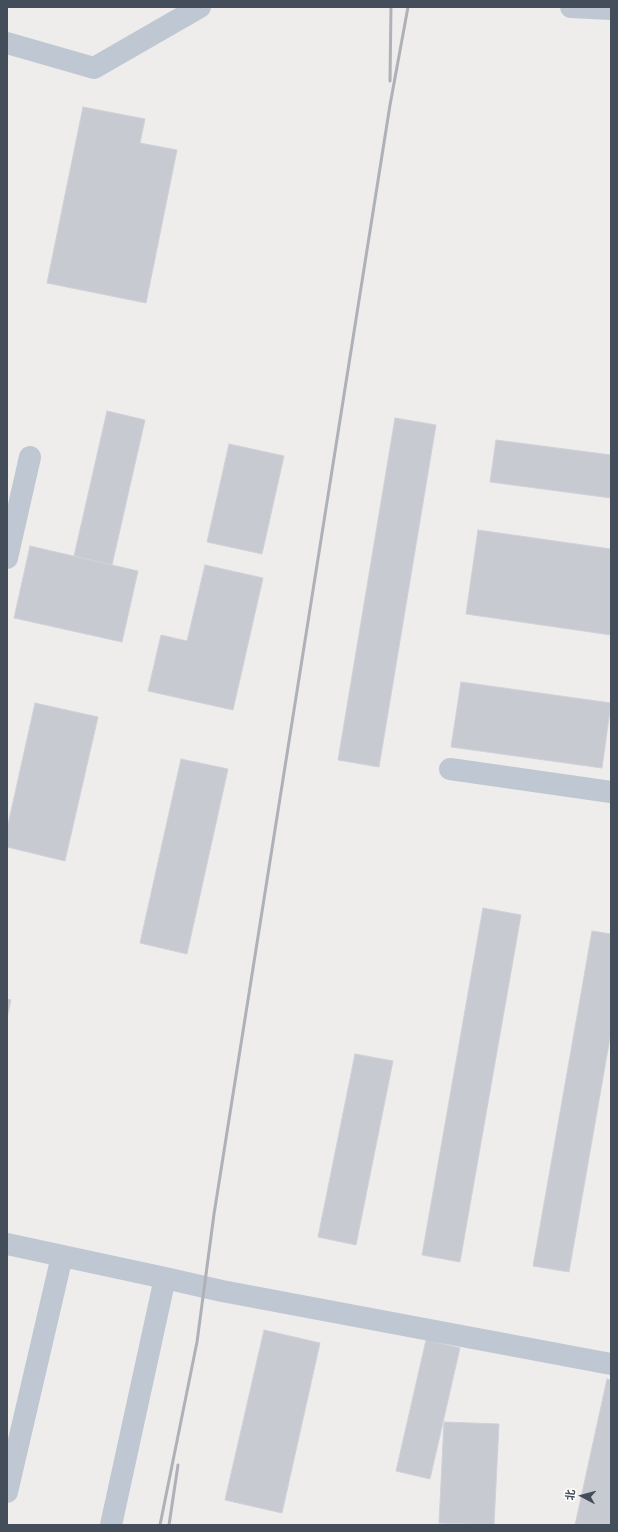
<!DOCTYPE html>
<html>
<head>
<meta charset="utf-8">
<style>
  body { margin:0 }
  #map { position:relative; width:618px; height:1532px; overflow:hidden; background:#efecec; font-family:"Noto Sans","Noto Sans SC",sans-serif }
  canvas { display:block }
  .frame { position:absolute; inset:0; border:8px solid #444e5a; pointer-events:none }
  .north { position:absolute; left:562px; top:1476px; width:40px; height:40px; -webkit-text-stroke:3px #fff; paint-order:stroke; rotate:276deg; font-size:11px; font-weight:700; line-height:16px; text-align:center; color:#444e5a }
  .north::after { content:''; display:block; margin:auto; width:14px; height:18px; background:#444e5a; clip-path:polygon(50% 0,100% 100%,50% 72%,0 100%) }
</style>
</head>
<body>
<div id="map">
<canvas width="618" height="1532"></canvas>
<div class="frame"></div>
<div class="north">北</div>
</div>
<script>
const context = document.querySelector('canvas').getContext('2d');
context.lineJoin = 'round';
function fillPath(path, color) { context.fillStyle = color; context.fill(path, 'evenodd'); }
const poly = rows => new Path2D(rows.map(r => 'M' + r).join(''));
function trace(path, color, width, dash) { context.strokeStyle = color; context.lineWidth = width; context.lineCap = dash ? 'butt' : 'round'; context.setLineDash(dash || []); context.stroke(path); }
const building = poly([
  [83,107,145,119,140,143,177,150,146,303,47,283,83,107],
  [107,411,145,420,112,565,74,556,107,411],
  [395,418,436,425,379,767,338,760,395,418],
  [496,440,611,455,611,498,490,482,496,440],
  [229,444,284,456,262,554,207,542,229,444],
  [478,530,611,549,611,635,466,614,478,530],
  [30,546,138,571,122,642,14,618,30,546],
  [205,565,263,578,233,710,148,691,161,635,187,641,205,565],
  [461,682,611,703,602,768,451,747,461,682],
  [35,703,98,717,65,861,7,847,7,829,35,703],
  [181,759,228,769,187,954,140,943,181,759],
  [483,908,521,915,460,1262,422,1255,483,908],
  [592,931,611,934,611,1032,569,1272,533,1266,592,931],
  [7,999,11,1000,7,1018,7,999],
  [355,1054,393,1061,356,1245,318,1237,355,1054],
  [264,1330,320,1343,282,1513,225,1500,264,1330],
  [426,1340,460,1348,430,1479,396,1471,426,1340],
  [607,1379,611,1380,611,1525,575,1525,607,1379],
  [444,1422,499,1424,494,1525,439,1523,444,1422]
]);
const minor = poly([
  [571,7,611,9],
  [7,43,94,68,200,7],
  [7,558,30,457],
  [450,769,611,792],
  [7,1244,165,1278],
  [7,1492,62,1256],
  [111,1525,165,1278,222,1291,611,1364]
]);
const rail = poly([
  [390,81,391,7],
  [160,1525,197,1342,214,1214,390,105,408,7],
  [169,1525,178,1465]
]);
fillPath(building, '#c8cad2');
trace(building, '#d0d1d8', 1);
trace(minor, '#bec7d2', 22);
trace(rail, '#aeb1b7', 3);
</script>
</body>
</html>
